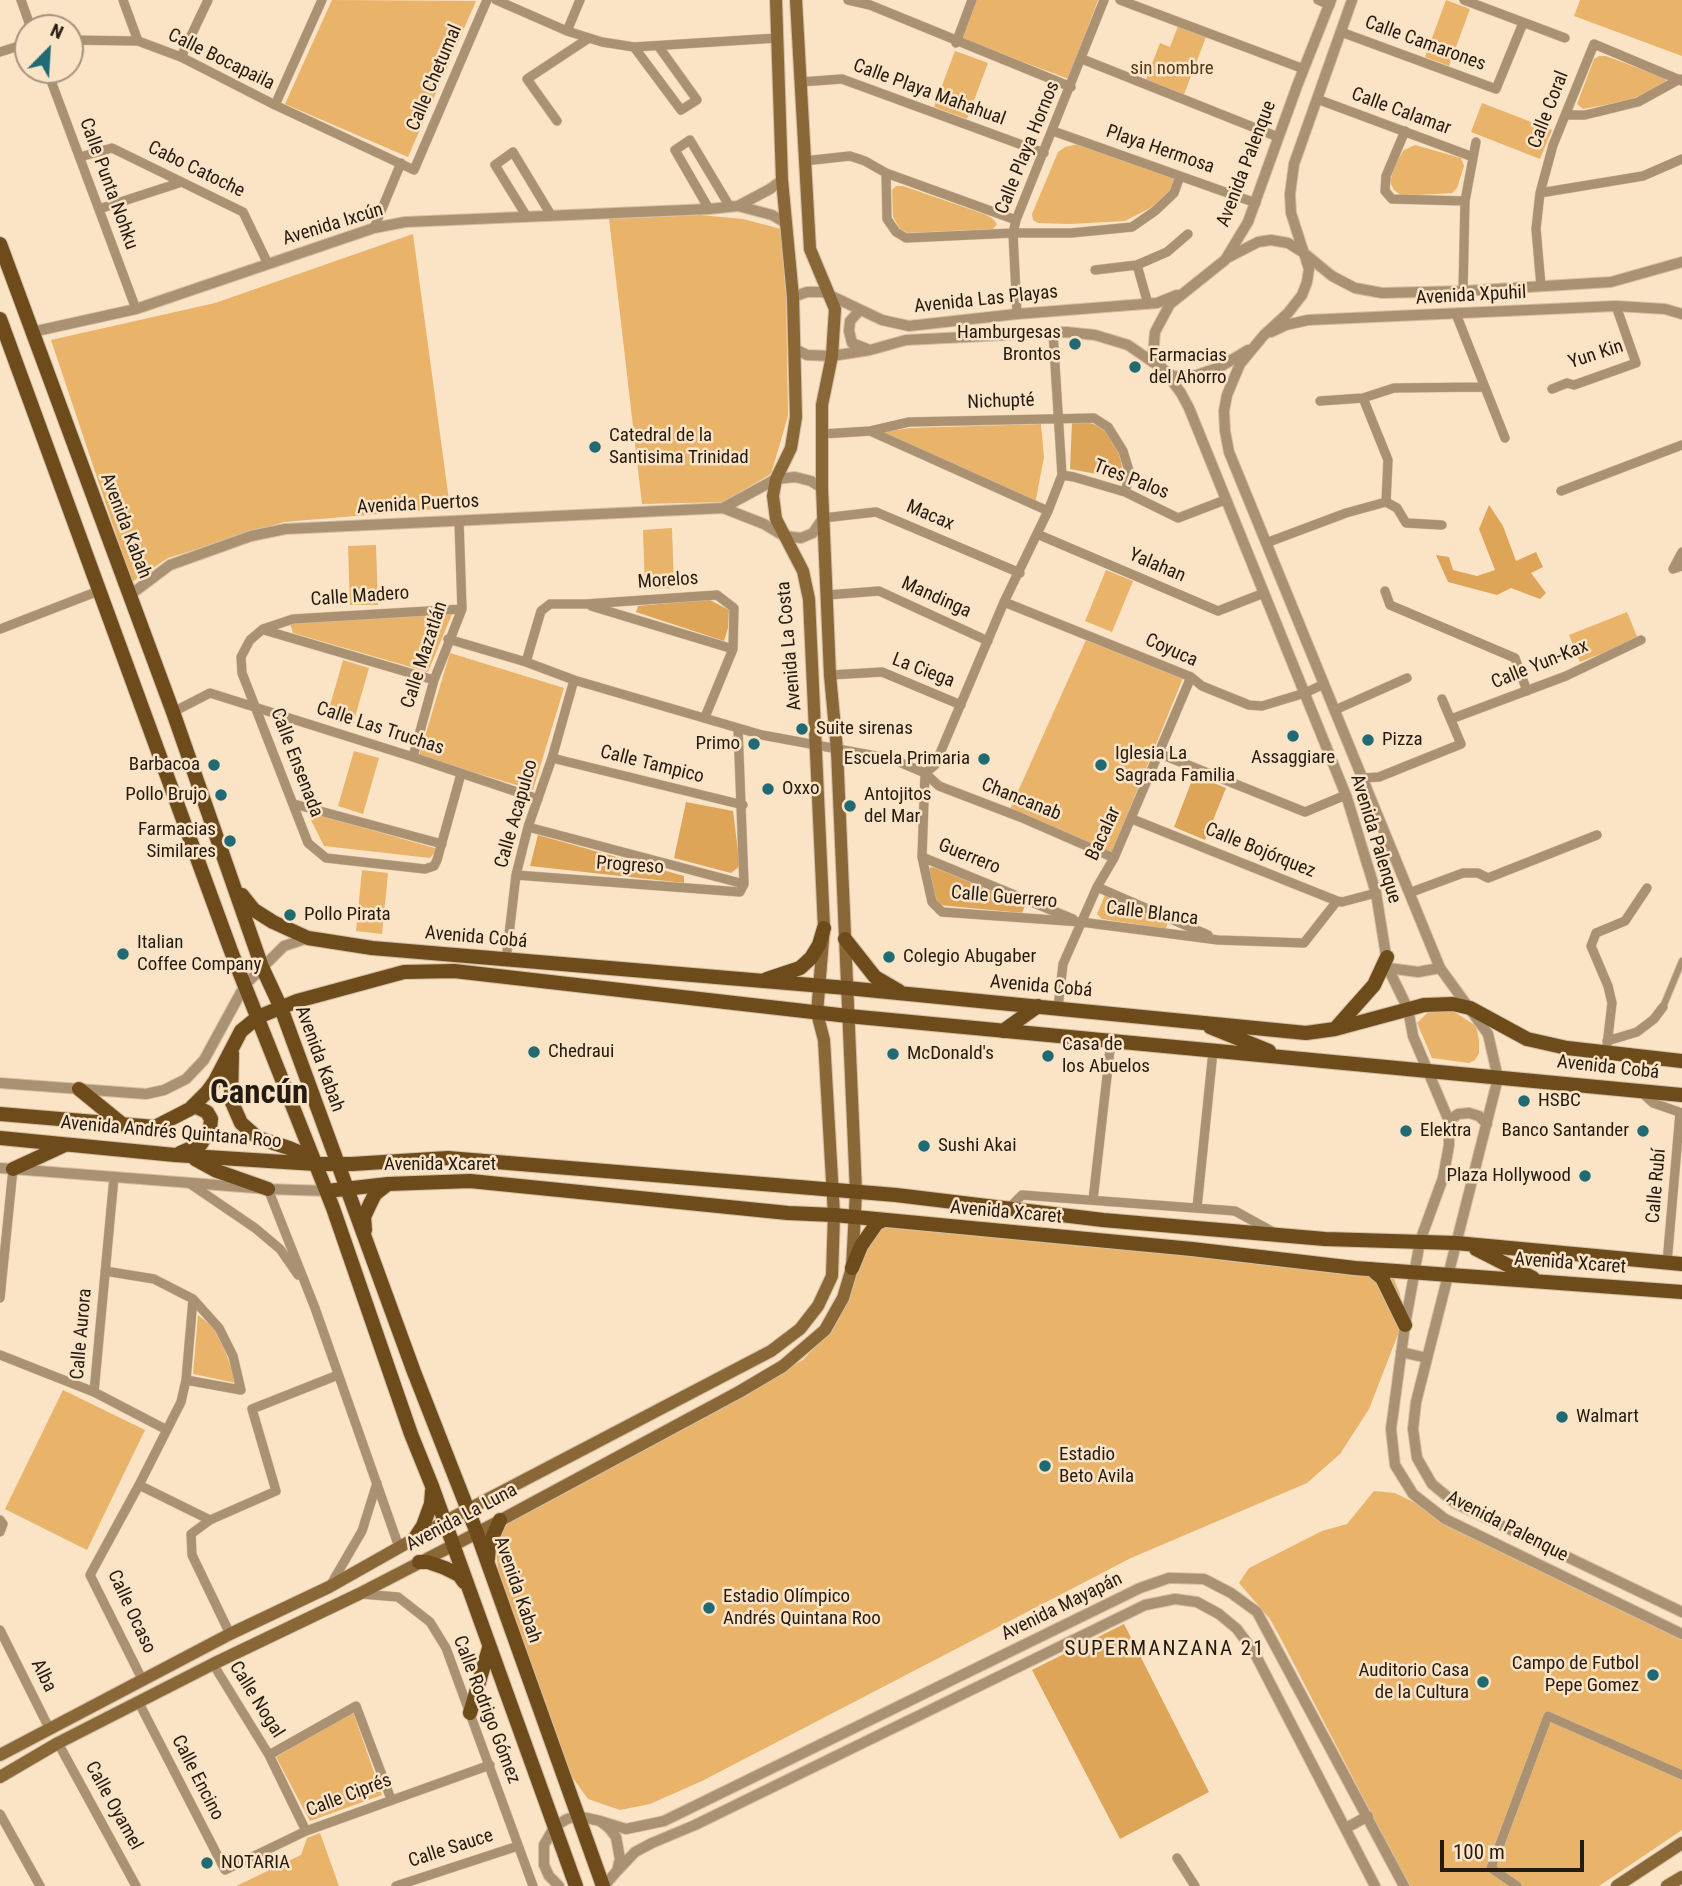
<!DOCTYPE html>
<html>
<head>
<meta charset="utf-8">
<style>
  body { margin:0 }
  #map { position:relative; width:1682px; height:1886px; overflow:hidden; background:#fbe3c6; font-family:"Roboto Condensed",sans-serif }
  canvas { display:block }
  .north { position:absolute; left:14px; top:14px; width:70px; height:70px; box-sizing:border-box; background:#fbe3c6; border:2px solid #a5937e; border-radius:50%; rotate:24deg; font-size:19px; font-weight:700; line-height:28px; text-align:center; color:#241b11 }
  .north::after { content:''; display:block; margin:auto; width:24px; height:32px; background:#206b73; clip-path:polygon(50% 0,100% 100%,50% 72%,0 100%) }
  .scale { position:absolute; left:1440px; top:1840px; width:144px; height:32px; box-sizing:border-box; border:4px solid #241b11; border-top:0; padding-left:9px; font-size:21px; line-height:24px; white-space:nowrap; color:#241b11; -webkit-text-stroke:5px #fbe3c6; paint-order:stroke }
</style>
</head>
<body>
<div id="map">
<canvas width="1682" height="1886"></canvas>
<div class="north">N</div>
<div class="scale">100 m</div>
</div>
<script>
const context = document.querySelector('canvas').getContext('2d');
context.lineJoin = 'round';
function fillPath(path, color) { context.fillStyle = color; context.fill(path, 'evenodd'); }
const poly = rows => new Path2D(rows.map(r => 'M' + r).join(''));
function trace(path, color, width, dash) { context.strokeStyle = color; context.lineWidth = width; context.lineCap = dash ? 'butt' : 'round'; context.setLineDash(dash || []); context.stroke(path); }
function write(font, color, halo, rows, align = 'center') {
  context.font = font + ' "Roboto Condensed",sans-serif'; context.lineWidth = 5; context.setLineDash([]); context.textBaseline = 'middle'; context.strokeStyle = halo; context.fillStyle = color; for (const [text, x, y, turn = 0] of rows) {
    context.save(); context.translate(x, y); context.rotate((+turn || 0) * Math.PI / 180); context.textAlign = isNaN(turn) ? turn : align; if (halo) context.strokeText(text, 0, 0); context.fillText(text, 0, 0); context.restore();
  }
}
const green = poly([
  [332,0,476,1,408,157,285,104],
  [974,0,1098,0,1069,79,961,39],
  [1446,0,1470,9,1449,66,1425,57],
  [1580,0,1682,0,1682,56,1574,16],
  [1178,26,1206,37,1183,97,1145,82,1160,43,1170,47],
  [955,51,988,63,967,119,934,107],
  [1599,56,1606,56,1665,78,1666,81,1649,92,1626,101,1583,109,1577,104,1594,59],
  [1482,103,1552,130,1540,159,1471,132],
  [1078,144,1173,178,1174,182,1170,191,1152,207,1125,221,1070,224,1038,223,1033,220,1032,214,1058,152,1065,147],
  [1415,145,1461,158,1464,166,1457,188,1452,193,1402,196,1394,190,1390,182,1395,164,1404,150],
  [896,186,903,186,984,214,992,218,997,224,993,229,908,233,900,229,893,217,892,190],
  [701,215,743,219,785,230,788,416,771,474,723,502,642,504,609,219],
  [413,234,450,508,284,522,168,558,132,582,51,340,215,303],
  [1041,424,1044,457,1035,504,880,432,910,428],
  [672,528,674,588,645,589,643,530],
  [376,545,378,605,350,605,348,546],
  [1106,570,1133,581,1112,632,1085,621],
  [1627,612,1638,639,1580,662,1569,635],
  [452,614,428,672,293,633,290,623],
  [1086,640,1183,678,1112,852,1010,809],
  [450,653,564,688,533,790,419,756],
  [343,660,369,668,353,724,327,716],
  [354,751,379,758,363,814,338,806],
  [315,814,438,849,430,858,324,846,310,818],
  [362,870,388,873,382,934,356,931],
  [1105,895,1168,921,1166,929,1102,919,1097,914],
  [1442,1010,1453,1011,1476,1026,1479,1040,1479,1053,1475,1060,1469,1063,1432,1058,1417,1023,1427,1013],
  [886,1224,1393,1276,1400,1294,1404,1319,1369,1409,1340,1454,1307,1483,1131,1558,702,1781,650,1804,620,1810,588,1799,572,1777,500,1587,496,1550,502,1528,515,1516,803,1360,824,1337,874,1228],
  [198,1315,213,1327,226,1353,236,1383,193,1374],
  [63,1390,145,1430,87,1550,5,1509],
  [1374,1491,1395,1493,1682,1634,1682,1830,1599,1886,1409,1886,1281,1639,1270,1619,1239,1583,1249,1568,1322,1531,1347,1524],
  [353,1712,382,1795,310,1821,276,1757],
  [320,1833,339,1886,236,1886,301,1855,307,1838]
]);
const forest = poly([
  [1072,422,1087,422,1101,427,1114,441,1121,460,1123,479,1070,469],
  [1489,505,1503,526,1516,561,1536,552,1543,567,1531,573,1546,593,1540,599,1511,588,1497,595,1448,582,1436,555,1449,557,1453,570,1477,576,1495,570,1479,529],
  [708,599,729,610,728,628,724,641,636,612,638,606],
  [1194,775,1226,788,1205,840,1174,827],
  [686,802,733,811,740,866,731,873,674,858],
  [538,835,684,876,684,883,530,866],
  [934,867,1014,900,1025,906,1022,913,939,905,933,897,928,868],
  [1124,1624,1209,1792,1120,1839,1032,1670]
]);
const pedestrian = poly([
  [1663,1007,1682,961]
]);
const minor = poly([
  [21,0,31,28],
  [123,0,138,41],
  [496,0,567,31,602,42,634,47,777,38],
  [848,0,870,5,1071,87],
  [1120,0,1304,69],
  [1318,0,1330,5],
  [1464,0,1565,38],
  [567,31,580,0],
  [1341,32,1496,89,1523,23],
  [70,40,138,41,181,57,275,105,414,170,487,0],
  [956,43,972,0],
  [634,47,681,110,697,100,659,47],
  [0,52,28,43],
  [181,57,208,0],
  [1082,59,1278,137],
  [47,70,136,309],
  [800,82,842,79,1044,153],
  [1317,99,1473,157],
  [275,105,322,0],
  [1565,115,1585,115,1638,102,1680,79],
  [557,121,527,79,589,38],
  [1053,131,1256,203],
  [1405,131,1386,176,1385,191,1392,199,1465,201],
  [80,157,112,148,243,212,268,264],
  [804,161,850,156,865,161,886,173,1016,220],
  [886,173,887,219,896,232,906,238,1013,233,1071,233,1132,227,1155,211,1174,193,1180,176],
  [1540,193,1643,176,1682,159],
  [99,209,182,182],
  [709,209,675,150,690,140,730,207],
  [527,217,495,165,513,152,551,215],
  [374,228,401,163],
  [1095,270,1137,265],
  [1541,286,1536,229,1540,193,1553,145,1594,44,1682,81],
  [1463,291,1465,201,1476,142],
  [1148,304,1137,265,1167,252,1188,234],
  [1017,314,1013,233,1016,220,1104,0],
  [1456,314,1505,438],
  [1053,333,1062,475,1048,511,1004,602,935,765,925,773,922,857,932,902,942,912,1081,922,1218,940,1304,943,1337,901],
  [1552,389,1567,383,1574,385,1636,363,1616,306],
  [1363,398,1394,388,1483,387],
  [1320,401,1363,398,1388,460,1386,502],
  [870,431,1048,511],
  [822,434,870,431,909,422,1094,418,1108,427,1123,451,1130,474,1125,492],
  [1062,475,1074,477,1125,492,1178,518,1225,500],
  [1561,491,1682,445],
  [823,518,876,512,1020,573],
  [1037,534,1218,611,1264,593],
  [1266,543,1346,513,1386,502,1397,508,1406,523,1442,525],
  [1682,552,1673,569,1682,566],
  [1385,591,1390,605,1515,658,1527,691],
  [827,595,879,591,988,641],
  [1004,602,1191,677,1202,686,1249,705,1262,706,1305,693,1324,684],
  [591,606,733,649],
  [0,629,101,590],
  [264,630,434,680],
  [448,639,526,662,574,680,762,735,892,759,925,773,939,786,1020,817,1114,858],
  [526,662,541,611,550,604,586,604,717,595,734,608,733,649,705,717],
  [830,675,882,672,961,705],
  [1335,710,1407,678],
  [173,712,210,693,413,757,538,799],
  [1451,719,1566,676,1641,640],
  [1158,753,1305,812,1341,797,1347,798],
  [413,757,434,680,462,609,459,521],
  [552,758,743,805],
  [461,774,437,860,434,866,425,869,326,858,308,843,242,673,241,657,250,640,263,629,293,619,462,609],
  [1362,778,1379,777,1461,744,1442,699],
  [294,804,442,844],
  [1132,819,1337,901,1342,902,1376,893],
  [528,827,744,884],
  [922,857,1073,919],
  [516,875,740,892,744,884,738,728],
  [1097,887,1208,935],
  [1409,893,1463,873,1478,873,1488,878,1597,835],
  [506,960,516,875,528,827,552,758,574,680],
  [1058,1008,1063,964,1097,887,1114,858,1191,677],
  [1607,1041,1637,1032,1654,1019,1663,1007],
  [1606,1054,1612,1003,1608,986,1591,946,1596,933,1625,921,1647,888],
  [1641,1092,1653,1103,1682,1113],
  [189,1183,255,1228,280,1249,298,1275],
  [268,1189,315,1308,399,1547],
  [1093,1200,1111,1041],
  [1197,1208,1213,1051],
  [1008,1209,1022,1195,1235,1211,1275,1233],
  [1667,1263,1680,1113],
  [105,1271,154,1279,193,1299,219,1328,233,1356,241,1390,186,1380],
  [0,1298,13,1169],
  [0,1355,94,1392,167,1430],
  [94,1392,114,1177],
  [139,1485,181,1402,186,1380,193,1299],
  [0,1520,3,1524,0,1532],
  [210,1520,276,1491,252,1409,338,1375],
  [330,1586,362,1531,377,1483],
  [361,1594,398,1597,430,1622,446,1648,533,1886],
  [0,1630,50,1730],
  [213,1664,269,1755,306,1831],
  [143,1681,90,1575,139,1485,210,1520,191,1534,192,1555,230,1634],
  [139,1703,225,1870,306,1831,490,1765],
  [58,1743,136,1886],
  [269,1755,356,1706,391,1799],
  [0,1814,40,1886],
  [1177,1858,1195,1886],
  [396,1886,518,1846],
  [1517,1886,1491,1868,1548,1716,1682,1775]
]);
const tertiary = poly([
  [1331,0,1297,86,1248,222,1225,260,1170,304,1155,332,1153,356,1181,393,1189,408,1347,798,1376,893,1388,968,1408,1009,1413,1036,1449,1121,1449,1145,1443,1178,1420,1241,1405,1325,1391,1429,1395,1465,1413,1494,1445,1519,1682,1634],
  [1352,0,1294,164,1290,194,1291,213,1309,269,1307,282,1302,295,1288,313,1264,335,1240,364,1227,395,1224,411,1225,431,1229,452,1440,968,1488,1034,1498,1078,1416,1402,1413,1429,1417,1458,1432,1484,1455,1503,1682,1612],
  [738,206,772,215,786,223],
  [1227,258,1258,242,1271,240,1288,243,1304,253,1332,276,1355,288,1382,293,1463,291,1611,282,1682,262],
  [793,297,807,292,823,292,882,320,909,326,1017,314,1157,303,1177,295],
  [860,310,850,321,849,331,852,343,867,349],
  [32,332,136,309,374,228,405,222,709,209,738,206,770,189,782,180],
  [1271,332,1286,325,1308,320,1616,306,1665,309,1682,314],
  [795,349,807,355,832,356,870,350,906,340,1066,332,1095,335,1128,345,1173,376,1184,377,1197,375,1220,367,1248,350],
  [723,508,776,479,795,477,811,481,822,488],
  [130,595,170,565,251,536,285,529,723,508,764,524,784,536,801,538,813,533,823,518],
  [1388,968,1418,972,1440,968],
  [0,1083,146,1094,164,1090,186,1079,204,1060,245,985,284,946,308,938],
  [1449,1121,1458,1114,1469,1113,1479,1116,1487,1124],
  [0,1168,268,1189,327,1191],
  [1401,1352,1427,1358],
  [600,1821,626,1829,664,1821,1140,1588,1169,1578,1204,1579,1231,1593,1257,1612,1404,1886],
  [1346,1828,1368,1816],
  [617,1871,635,1852,652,1843,695,1825,1145,1605,1175,1599,1197,1602,1219,1614,1237,1629,1254,1652,1375,1886],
  [559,1886,549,1876,544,1865,544,1845,555,1826,567,1819,578,1816,600,1821,609,1828,616,1837,620,1859,617,1871,604,1886]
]);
const secondary = poly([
  [0,1755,230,1634,329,1587,444,1522,771,1351,800,1329,818,1306,832,1276,834,1215,824,1040,817,1013,824,928,809,599,803,571,776,519,773,496,776,479,791,448,796,417,793,297,782,180,776,0],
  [0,1777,58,1743,213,1664,359,1594,477,1533,739,1392,783,1366,825,1330,843,1298,852,1268,856,1192,837,750,830,675,822,488,822,405,832,356,835,309,810,249,796,0],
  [1617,1886,1682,1843],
  [1667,1886,1682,1877]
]);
const primary = poly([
  [0,244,173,712,262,967,281,1008,414,1372,477,1533,603,1886],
  [0,319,231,951,333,1208,411,1434,432,1486,576,1886],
  [242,895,254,910,273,922,308,938,372,948,847,988,1306,1033,1335,1029,1424,1005,1453,1004,1470,1008,1527,1039,1567,1048,1682,1061],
  [845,939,875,977,899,991],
  [767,979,800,968,811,958,819,945,824,928],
  [1210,1027,1269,1051],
  [1335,1029,1374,985,1387,957],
  [1003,1031,1038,1006],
  [232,1053,231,1100,241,1123,258,1138,289,1148,303,1154,315,1163],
  [79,1089,122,1124],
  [0,1114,155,1127,190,1109,207,1092,215,1081,241,1031,258,1017,297,1001,404,972,454,971,848,1016,1682,1095],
  [0,1138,175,1155,316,1164,352,1164,448,1158,896,1195,1103,1220,1325,1239,1456,1243,1682,1264],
  [180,1153,201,1144,210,1128,211,1119,207,1112,194,1106],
  [195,1159,217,1171,268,1189],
  [13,1169,65,1145],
  [327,1191,388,1184,470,1181,788,1213,834,1215,1192,1249,1355,1268,1682,1292],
  [365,1230,364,1217,370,1204,375,1194,388,1184],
  [1476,1249,1533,1278],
  [852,1268,861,1246,877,1223,884,1220],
  [1371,1269,1382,1278,1405,1325],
  [415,1538,423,1526,431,1504,432,1491],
  [488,1559,489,1545,500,1520],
  [419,1562,428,1562,445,1568,459,1575,464,1582],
  [470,1713,489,1648]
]);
const markers = [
  [1075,344,7,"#206b73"],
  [1135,367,7,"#206b73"],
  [595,447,7,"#206b73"],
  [802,729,7,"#206b73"],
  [1293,736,7,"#206b73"],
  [1368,740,7,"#206b73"],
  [754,744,7,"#206b73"],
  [984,759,7,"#206b73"],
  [214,765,7,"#206b73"],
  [1101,765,7,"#206b73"],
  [768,789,7,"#206b73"],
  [221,795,7,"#206b73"],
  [850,806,7,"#206b73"],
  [230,841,7,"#206b73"],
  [290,915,7,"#206b73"],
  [123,954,7,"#206b73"],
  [889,957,7,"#206b73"],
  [534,1052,7,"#206b73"],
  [893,1054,7,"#206b73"],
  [1048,1056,7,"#206b73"],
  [1524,1101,7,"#206b73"],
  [1406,1131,7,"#206b73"],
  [1643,1131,7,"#206b73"],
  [924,1146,7,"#206b73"],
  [1585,1176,7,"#206b73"],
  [1562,1417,7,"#206b73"],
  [1045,1466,7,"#206b73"],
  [709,1608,7,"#206b73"],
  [1653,1675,7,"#206b73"],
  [1483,1682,7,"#206b73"],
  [207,1863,7,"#206b73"]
];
const streetNames = [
  ["Calle Camarones",1425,44,20],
  ["Calle Bocapaila",221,60,26],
  ["Calle Chetumal",435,78,-67],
  ["Calle Playa Mahahual",929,93,20],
  ["Calle Coral",1549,110,-69],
  ["Calle Calamar",1401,112,20],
  ["Calle Playa Hornos",1028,148,-68],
  ["Playa Hermosa",1160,150,19],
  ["Avenida Palenque",1247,164,-69],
  ["Cabo Catoche",196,170,26],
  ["Calle Punta Nohku",108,184,70],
  ["Avenida Ixcún",333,225,-17],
  ["Avenida Xpuhil",1471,296,-3],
  ["Avenida Las Playas",986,300,-6],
  ["Yun Kin",1596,355,-18],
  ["Nichupté",1001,402,-2],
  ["Tres Palos",1131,480,21],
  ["Avenida Puertos",418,505,-3],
  ["Macax",930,516,23],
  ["Avenida Kabah",125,526,69],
  ["Yalahan",1157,566,23],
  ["Morelos",668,581,-4],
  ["Calle Madero",360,597,-4],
  ["Mandinga",936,598,24],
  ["Avenida La Costa",790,646,-95],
  ["Coyuca",1171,651,24],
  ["Calle Mazatlán",425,655,-72],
  ["Calle Yun-Kax",1540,665,-22],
  ["La Ciega",923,671,21],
  ["Calle Las Truchas",380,729,18],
  ["Calle Ensenada",296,763,69],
  ["Calle Tampico",652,765,14],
  ["Chancanab",1021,800,22],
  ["Calle Acapulco",517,814,-74],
  ["Bacalar",1104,834,-65],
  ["Avenida Palenque",1375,839,73],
  ["Calle Bojórquez",1260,851,22],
  ["Guerrero",969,857,22],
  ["Progreso",630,866,4],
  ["Calle Guerrero",1004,898,5],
  ["Calle Blanca",1152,914,7],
  ["Avenida Cobá",476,938,5],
  ["Avenida Cobá",1041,987,5],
  ["Avenida Kabah",319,1059,70],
  ["Avenida Cobá",1608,1068,6],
  ["Avenida Andrés Quintana Roo",171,1133,5],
  ["Avenida Xcaret",440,1165],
  ["Calle Rubí",1657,1186,-85],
  ["Avenida Xcaret",1006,1213,5],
  ["Avenida Xcaret",1570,1264,4],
  ["Calle Aurora",82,1334,-85],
  ["Avenida La Luna",462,1518,-28],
  ["Avenida Palenque",1507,1527,27],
  ["Avenida Kabah",517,1590,71],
  ["Avenida Mayapán",1062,1607,-26],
  ["Calle Ocaso",131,1612,65],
  ["Alba",43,1676,64],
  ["Calle Nogal",256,1700,58],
  ["Calle Rodrigo Gómez",486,1710,69],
  ["Calle Encino",197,1778,63],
  ["Calle Ciprés",349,1796,-21],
  ["Calle Oyamel",113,1806,61],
  ["Calle Sauce",451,1849,-18]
];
const parkNames = [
  ["sin nombre",1172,69]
];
const poiNames = [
  ["Hamburgesas",1061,333,"right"],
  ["Brontos",1061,355,"right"],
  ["Farmacias",1149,356],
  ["del Ahorro",1149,378],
  ["Catedral de la",609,436],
  ["Santisima Trinidad",609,458],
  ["Suite sirenas",816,729],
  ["Pizza",1382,740],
  ["Primo",740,744,"right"],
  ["Iglesia La",1115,754],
  ["Sagrada Familia",1115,776],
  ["Assaggiare",1293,758,"center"],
  ["Escuela Primaria",970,759,"right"],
  ["Barbacoa",200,765,"right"],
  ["Oxxo",782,789],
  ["Pollo Brujo",207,795,"right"],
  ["Antojitos",864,795],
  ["del Mar",864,817],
  ["Farmacias",216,830,"right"],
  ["Similares",216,852,"right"],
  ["Pollo Pirata",304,915],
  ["Italian",137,943],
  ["Coffee Company",137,965],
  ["Colegio Abugaber",903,957],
  ["Casa de",1062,1045],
  ["los Abuelos",1062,1067],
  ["Chedraui",548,1052],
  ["McDonald's",907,1054],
  ["HSBC",1538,1101],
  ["Elektra",1420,1131],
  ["Banco Santander",1629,1131,"right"],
  ["Sushi Akai",938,1146],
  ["Plaza Hollywood",1571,1176,"right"],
  ["Walmart",1576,1417],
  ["Estadio",1059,1455],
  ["Beto Avila",1059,1477],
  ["Estadio Olímpico",723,1597],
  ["Andrés Quintana Roo",723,1619],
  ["Campo de Futbol",1639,1664,"right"],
  ["Pepe Gomez",1639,1686,"right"],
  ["Auditorio Casa",1469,1671,"right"],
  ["de la Cultura",1469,1693,"right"],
  ["NOTARIA",221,1863]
];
const neighbourhoodNames = [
  ["SUPERMANZANA 21",1165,1650]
];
const townNames = [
  ["Cancún",259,1095]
];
fillPath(green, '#eab36a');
fillPath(forest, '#dea559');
trace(pedestrian, '#d4bfa5', 8);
trace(minor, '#d4bfa5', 10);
trace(tertiary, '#d4bfa5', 12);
trace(secondary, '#d4bfa5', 14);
trace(primary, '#d4bfa5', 16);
trace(pedestrian, '#a99172', 6);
trace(minor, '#a99172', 9);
trace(tertiary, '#a99172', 10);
trace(secondary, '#8a6737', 12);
trace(primary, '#6d4b1a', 14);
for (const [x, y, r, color] of markers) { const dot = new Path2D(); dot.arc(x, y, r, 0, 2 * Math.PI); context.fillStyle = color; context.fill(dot); trace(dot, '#fbe3c6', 2.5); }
write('19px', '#241b11', '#fbe3c6', streetNames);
write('19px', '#513a19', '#fbe3c6', parkNames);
write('19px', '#241b11', '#fbe3c6', poiNames, 'left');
context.letterSpacing = '2px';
write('21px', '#241b11', '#fbe3c6', neighbourhoodNames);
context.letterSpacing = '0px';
write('bold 33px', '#241b11', '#fbe3c6', townNames);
</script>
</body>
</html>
